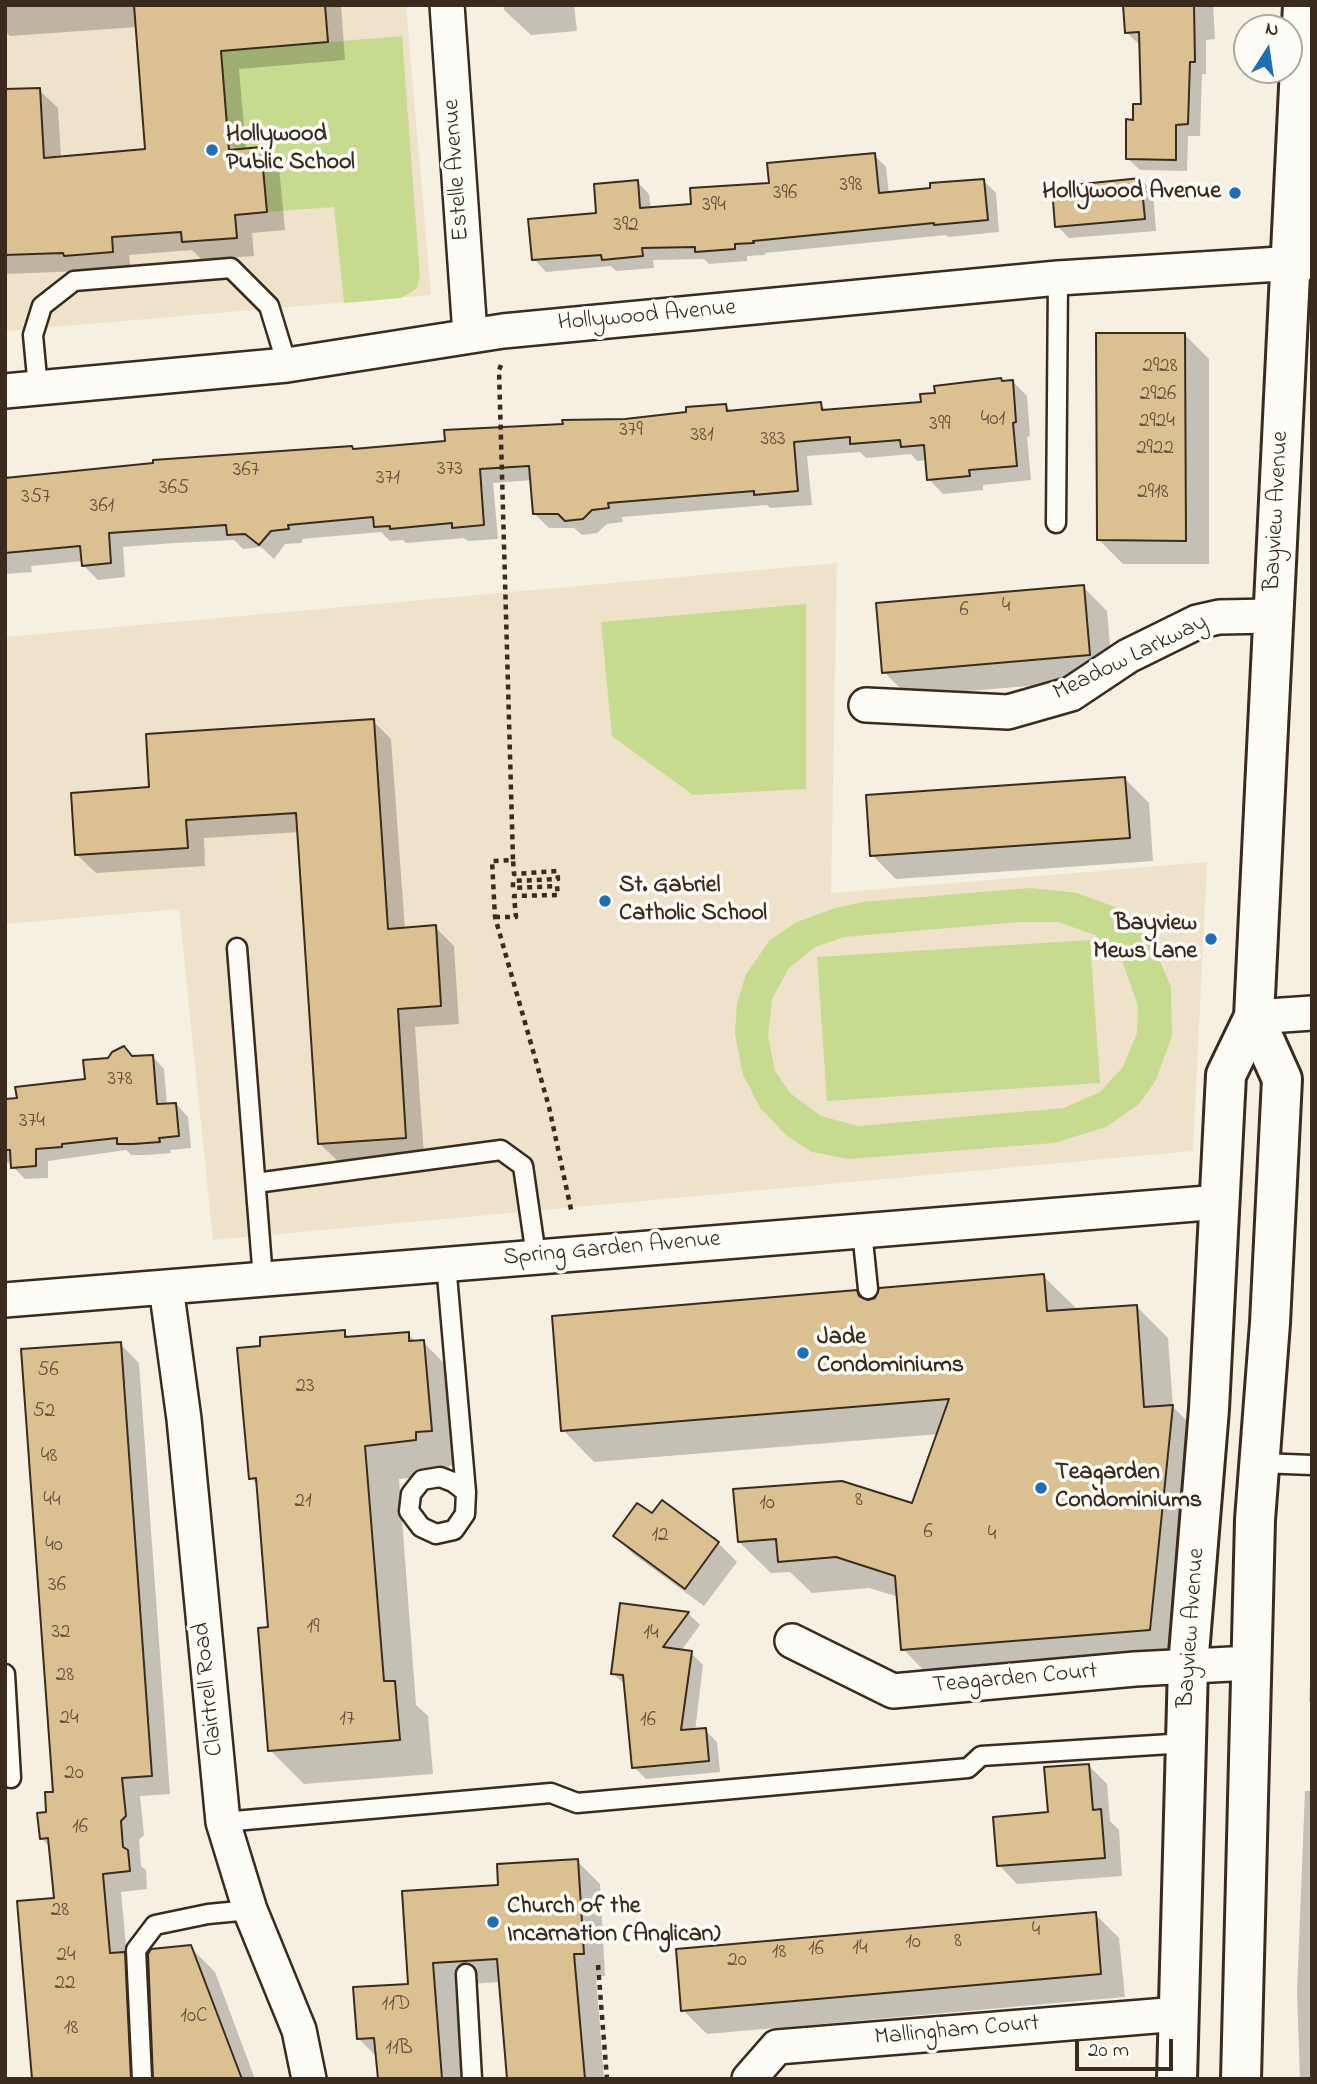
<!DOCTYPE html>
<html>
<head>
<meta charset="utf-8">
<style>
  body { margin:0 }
  #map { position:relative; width:1317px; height:2084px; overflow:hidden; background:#f6f0e3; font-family:"Indie Flower",sans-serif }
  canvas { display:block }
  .frame { position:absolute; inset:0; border:7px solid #3b2a1e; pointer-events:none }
  .north { position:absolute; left:1233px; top:14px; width:70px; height:70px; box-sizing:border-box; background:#fdfcf7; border:2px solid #afa8a0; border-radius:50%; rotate:12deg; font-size:19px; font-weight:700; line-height:28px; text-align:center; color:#3b2a1e }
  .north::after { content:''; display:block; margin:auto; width:24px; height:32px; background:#1f6fb2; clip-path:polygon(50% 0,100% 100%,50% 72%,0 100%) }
  .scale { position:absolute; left:1075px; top:2039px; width:98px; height:32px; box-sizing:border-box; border:4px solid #3b2a1e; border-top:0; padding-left:9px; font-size:21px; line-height:24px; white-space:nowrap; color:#3b2a1e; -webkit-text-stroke:5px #fdfcf7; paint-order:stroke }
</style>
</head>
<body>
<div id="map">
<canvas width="1317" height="2084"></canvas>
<div class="frame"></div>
<div class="north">N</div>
<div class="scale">20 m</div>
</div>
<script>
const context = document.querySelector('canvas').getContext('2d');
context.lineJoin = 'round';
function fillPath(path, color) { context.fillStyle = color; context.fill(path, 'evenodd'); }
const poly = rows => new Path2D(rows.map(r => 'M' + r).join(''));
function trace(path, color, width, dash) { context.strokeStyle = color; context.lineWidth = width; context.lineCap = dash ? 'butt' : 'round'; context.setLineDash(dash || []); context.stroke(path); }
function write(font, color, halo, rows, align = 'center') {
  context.font = font + ' "Indie Flower",sans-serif'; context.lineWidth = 7; context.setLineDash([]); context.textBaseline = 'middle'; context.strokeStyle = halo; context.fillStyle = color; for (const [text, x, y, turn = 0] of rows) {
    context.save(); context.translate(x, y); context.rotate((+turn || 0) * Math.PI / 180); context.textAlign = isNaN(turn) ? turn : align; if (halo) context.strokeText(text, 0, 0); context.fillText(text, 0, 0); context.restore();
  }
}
const built = poly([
  [5,5,406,5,431,295,5,331],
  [837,563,831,893,1207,862,1193,1151,213,1240,179,909,5,924,5,637]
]);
const green = poly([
  [402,36,420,277,416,289,401,298,344,303,334,207,267,212,261,147,239,149,229,144,221,51],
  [806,604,806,789,693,795,612,736,601,622],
  [1030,888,1077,893,1115,907,1152,943,1171,987,1172,1036,1156,1080,1139,1104,1106,1127,1054,1143,849,1159,812,1152,787,1136,761,1109,743,1075,735,1034,737,1004,746,974,770,940,797,922,835,908,863,902],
  [1019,922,1058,922,1095,935,1123,963,1138,1006,1137,1033,1123,1067,1100,1092,1064,1108,858,1126,821,1116,790,1093,775,1071,768,1036,772,999,789,968,815,947,844,937],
  [1090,940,1100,1083,827,1101,817,957]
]);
const shadow = poly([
  [5,5,341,5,345,60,239,69,246,150,261,149,279,167,285,230,252,233,254,256,202,260,192,250,129,255,131,270,84,274,81,271,5,274,5,91,39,90,58,108,61,158,147,151,137,27,10,36,5,31],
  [503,5,574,5,577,31,531,35,504,10],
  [1125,5,1213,5,1215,39,1206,40,1206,74,1202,74,1200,136,1188,136,1187,171,1140,170,1127,158,1134,122,1142,106,1141,44,1139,44,1126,32],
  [874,155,886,167,889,194,983,180,996,193,999,232,948,237,946,235,765,253,765,255,747,256,747,261,709,264,704,259,653,260,654,268,616,271,611,266,546,272,534,259,598,215,637,182,649,194,651,209,693,205],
  [1141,180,1153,192,1156,231,1069,238,1057,226],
  [1185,335,1209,359,1209,564,1123,564,1099,540],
  [1012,381,1027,396,1030,436,1027,437,1031,480,983,485,983,490,943,494,929,479,927,460,917,461,911,454,866,458,860,452,807,456,812,505,770,508,767,505,622,517,623,522,607,524,597,533,582,535,574,528,549,528,535,514,532,480,493,483,498,539,468,541,464,538,406,543,403,540,390,541,381,532,302,539,302,543,285,544,274,559,261,547,243,549,234,540,174,543,123,547,125,577,98,580,83,565,83,561,31,566,32,572,5,574,5,476,10,476,13,479,447,442,688,413,726,406,732,412,820,404,827,411,922,404],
  [1083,587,1107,611,1113,679,908,696,884,672],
  [373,721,391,739,405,929,435,927,454,946,459,1024,415,1027,424,1156,339,1162,320,1144,299,832,204,838,205,866,96,873,77,855,151,789],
  [1124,778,1149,803,1153,861,896,879,872,855],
  [152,1056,164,1069,167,1105,176,1104,188,1117,191,1148,170,1150,171,1153,147,1155,131,1155,126,1150,48,1161,48,1178,25,1179,13,1167,12,1162,5,1163,5,1101,19,1100,87,1081,133,1058],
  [1043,1276,1075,1307,1075,1311,1136,1306,1168,1338,1173,1407,1204,1438,1181,1662,934,1681,903,1649,899,1597,869,1588,812,1593,790,1572,771,1573,739,1542,913,1506,939,1434,594,1462,563,1430,856,1292,865,1301],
  [344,1332,350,1338,408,1334,416,1342,423,1342,457,1376,465,1464,449,1466,449,1474,399,1479,416,1705,428,1716,433,1774,304,1784,270,1750,270,1629,258,1486,251,1478,261,1348],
  [120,1344,139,1363,170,1794,140,1796,144,1835,139,1840,141,1866,146,1870,147,1889,121,1892,127,1956,143,1972,137,2079,33,2079,56,1900,51,1848,41,1838,55,1793],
  [662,1502,718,1543,737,1562,704,1606,633,1554,615,1536,652,1516],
  [622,1605,688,1613,700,1625,681,1651,691,1653,703,1665,695,1731,705,1730,717,1742,720,1772,646,1779,634,1767,625,1685,613,1673],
  [1312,1647,1312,1704,1309,1701],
  [1312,1761,1312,2079,1300,2079,1297,1992,1305,1791,1311,1791],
  [1088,1765,1107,1784,1110,1821,1119,1830,1122,1876,1017,1884,999,1865,1050,1814],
  [577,1861,600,1884,605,1976,596,1976,604,2079,509,2079,501,1982,455,1985,462,2079,379,2079,378,2058,358,2038,500,1887],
  [1095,1914,1119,1938,1125,1997,707,2034,683,2010],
  [190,1947,215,1972,255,2079,169,2079]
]);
const building = poly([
  [134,5,325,5,328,42,221,51,229,150,261,147,267,212,235,215,237,238,182,242,181,232,112,237,113,252,64,256,63,253,5,255,5,89,40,88,44,158,145,149,134,5],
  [1123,5,1194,5,1195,62,1190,62,1188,124,1176,125,1176,160,1126,159,1126,119,1133,120,1133,104,1141,104,1139,32,1125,33,1123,5],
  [875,153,879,193,930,188,930,183,984,179,988,220,934,225,934,223,753,241,754,243,735,244,735,249,695,252,695,247,642,248,643,256,602,260,601,255,532,260,528,219,596,213,594,184,638,180,640,208,691,204,690,188,769,183,767,163,875,153],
  [1141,178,1145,219,1055,227,1052,187,1141,178],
  [1096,333,1185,333,1186,541,1097,540,1096,333],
  [1001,378,1002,381,1013,380,1016,422,1013,423,1017,466,969,470,970,476,927,480,924,445,901,447,900,440,850,444,850,437,794,442,798,491,754,495,754,491,608,503,609,508,592,510,583,519,565,521,558,514,533,514,529,466,480,469,484,525,452,528,452,523,390,529,390,526,374,527,373,517,288,525,289,529,271,531,259,545,245,534,227,535,226,525,109,533,111,563,82,566,80,546,5,553,5,478,153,463,153,460,352,446,353,449,445,441,444,430,563,424,562,420,625,419,686,412,686,407,726,404,727,411,821,402,822,410,921,402,920,394,935,393,934,386,1001,378],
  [1084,585,1090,655,882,673,876,603,1084,585],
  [374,719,388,929,436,925,441,1006,398,1009,406,1138,318,1144,296,813,186,820,188,848,75,855,71,793,149,787,146,734,374,719],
  [1125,777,1130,838,870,856,866,795,1125,777],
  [124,1046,132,1056,153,1055,157,1104,176,1103,179,1136,159,1138,160,1142,133,1144,117,1144,117,1138,62,1144,62,1147,36,1149,36,1166,11,1168,10,1150,5,1150,5,1099,17,1098,15,1087,85,1079,83,1060,108,1058,112,1052,124,1046],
  [1044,1274,1047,1311,1137,1305,1144,1407,1173,1405,1150,1630,901,1650,895,1576,836,1557,778,1562,776,1539,738,1542,733,1489,842,1481,912,1503,949,1399,561,1431,552,1316,857,1290,859,1296,868,1300,875,1298,879,1288,1044,1274],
  [345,1330,345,1337,409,1332,409,1341,424,1340,432,1431,416,1432,416,1440,365,1446,384,1681,395,1681,400,1740,268,1751,258,1628,268,1627,256,1478,249,1479,237,1348,260,1346,260,1337,345,1330],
  [121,1342,152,1776,122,1778,126,1816,121,1821,123,1847,128,1850,130,1871,103,1874,110,1953,125,1952,131,2079,32,2079,17,1901,54,1898,48,1838,40,1839,37,1813,46,1812,45,1792,53,1792,21,1349,121,1342],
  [662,1500,719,1542,685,1589,613,1536,637,1503,652,1513,662,1500],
  [620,1603,689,1612,663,1647,692,1651,681,1730,706,1728,709,1761,632,1768,623,1675,611,1674,620,1603],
  [1089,1764,1093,1810,1101,1809,1105,1858,997,1866,993,1817,1048,1812,1044,1767,1089,1764],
  [578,1859,584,1954,574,1954,585,2079,507,2079,497,1959,433,1963,442,2079,378,2079,374,2038,357,2039,353,1987,408,1984,402,1891,498,1885,497,1864,578,1859],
  [1096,1912,1101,1974,681,2011,676,1949,1096,1912],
  [191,1945,242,2079,153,2079,148,1954,151,1949,191,1945]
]);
const path = poly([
  [501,365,499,370,513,860,492,861,495,917,549,1107,572,1214],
  [495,917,516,917,514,896,558,895,557,886,513,888,513,881,558,879,557,871,514,874,513,860],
  [598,1965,607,2079]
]);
const service = poly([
  [38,388,33,335,42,306,74,281,231,268,269,306,287,365],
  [1056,523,1058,278],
  [237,948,263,1279],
  [256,1183,501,1150,523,1166,536,1256],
  [862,1231,868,1289],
  [446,1264,466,1492,465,1514,454,1530,436,1534,421,1527,409,1511,411,1494,422,1480,440,1477,453,1482,466,1492],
  [1260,1463,1312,1465],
  [5,1674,11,1778],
  [223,1822,551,1793,577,1803,968,1768,981,1756,1186,1743],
  [466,1974,472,2079],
  [142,2079,136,1950,155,1925,208,1914,250,1910]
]);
const minor = poly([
  [447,5,470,334],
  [5,391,287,365,503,331,1058,278,1312,262],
  [866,705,1008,712,1071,694,1128,656,1197,622,1219,617,1272,616],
  [1254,1017,1312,1013],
  [166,1287,184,1419,223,1822,250,1910,299,2030,309,2079],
  [5,1300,1220,1202],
  [792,1641,893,1691,1135,1669,1250,1663],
  [749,2079,777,2047,1179,2014]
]);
const secondary = poly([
  [1177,2079,1188,1666,1209,1409,1226,1075,1254,1017,1303,5],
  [1241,2079,1255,1520,1270,1323,1282,1079,1254,1017]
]);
const markers = [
  [212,150,7,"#1f6fb2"],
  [1235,193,7,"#1f6fb2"],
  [605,901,7,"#1f6fb2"],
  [1211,939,7,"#1f6fb2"],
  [803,1353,7,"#1f6fb2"],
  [1041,1488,7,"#1f6fb2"],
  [493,1922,7,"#1f6fb2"]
];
const numberNames = [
  ["398",851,187],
  ["396",785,195],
  ["394",714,207],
  ["392",626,227],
  ["2928",1160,368],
  ["2926",1158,396],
  ["401",993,421],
  ["2924",1157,423],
  ["399",940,426],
  ["379",631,432],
  ["381",702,437],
  ["383",773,441],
  ["2922",1155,450],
  ["373",450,471],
  ["367",246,472],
  ["371",388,480],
  ["365",174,490],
  ["2918",1153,494],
  ["357",36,499],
  ["361",102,508],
  ["4",1006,608],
  ["6",964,612],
  ["378",120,1081],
  ["374",32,1123],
  ["56",48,1372],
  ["23",305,1388],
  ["52",44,1413],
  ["48",49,1458],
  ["44",52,1502],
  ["8",859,1502],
  ["21",303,1503],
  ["10",767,1505],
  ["6",928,1534],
  ["4",992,1536],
  ["12",660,1537],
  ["40",54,1547],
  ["36",57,1587],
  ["19",313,1629],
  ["32",61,1634],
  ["14",651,1635],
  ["28",65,1677],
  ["24",69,1720],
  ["17",347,1721],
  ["16",648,1722],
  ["20",74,1775],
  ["16",80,1829],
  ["28",60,1912],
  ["4",1036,1932],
  ["8",958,1943],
  ["10",913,1944],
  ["14",860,1950],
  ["16",816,1951],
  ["18",779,1954],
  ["24",66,1957],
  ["20",737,1962],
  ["22",65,1985],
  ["11D",396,2006],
  ["10C",194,2018],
  ["18",71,2030],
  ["11B",399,2050]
];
const poiNames = [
  ["Hollywood",226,136],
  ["Public School",226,164],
  ["Hollywood Avenue",1221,193,"right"],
  ["St. Gabriel",619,887],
  ["Catholic School",619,915],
  ["Bayview",1197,925,"right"],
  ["Mews Lane",1197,953,"right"],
  ["Jade",817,1339],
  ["Condominiums",817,1367],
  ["Teagarden",1055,1474],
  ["Condominiums",1055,1502],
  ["Church of the",507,1908],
  ["Incarnation (Anglican)",507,1936]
];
const streetNames = [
  ["Estelle Avenue",458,170,-94],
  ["Hollywood Avenue",647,317,-5],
  ["Bayview Avenue",1278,511,-87],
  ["Meadow Larkway",1131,659,-26],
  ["Spring Garden Avenue",612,1250,-5],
  ["Bayview Avenue",1193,1628,-86],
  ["Teagarden Court",1015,1680,-5],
  ["Clairtrell Road",210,1689,-96],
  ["Mallingham Court",957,2032,-5]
];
fillPath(built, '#eee2ca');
fillPath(green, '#c7db90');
fillPath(shadow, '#0003');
fillPath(building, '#dbc191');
trace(building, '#3b2a1e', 2);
trace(service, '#3b2a1e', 23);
trace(minor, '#3b2a1e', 38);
trace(secondary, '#3b2a1e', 44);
trace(path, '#3b2a1e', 4.5, [5, 5]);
trace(service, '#fdfcf7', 18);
trace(minor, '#fdfcf7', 33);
trace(secondary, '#fdfcf7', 38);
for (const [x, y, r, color] of markers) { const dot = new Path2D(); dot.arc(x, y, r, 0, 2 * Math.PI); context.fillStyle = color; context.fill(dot); trace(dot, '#fdfcf7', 2.5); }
write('21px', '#63503b', null, numberNames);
write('bold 24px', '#3b2a1e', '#fdfcf7', poiNames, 'left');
write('24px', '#3b2a1e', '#fdfcf7', streetNames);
</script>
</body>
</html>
